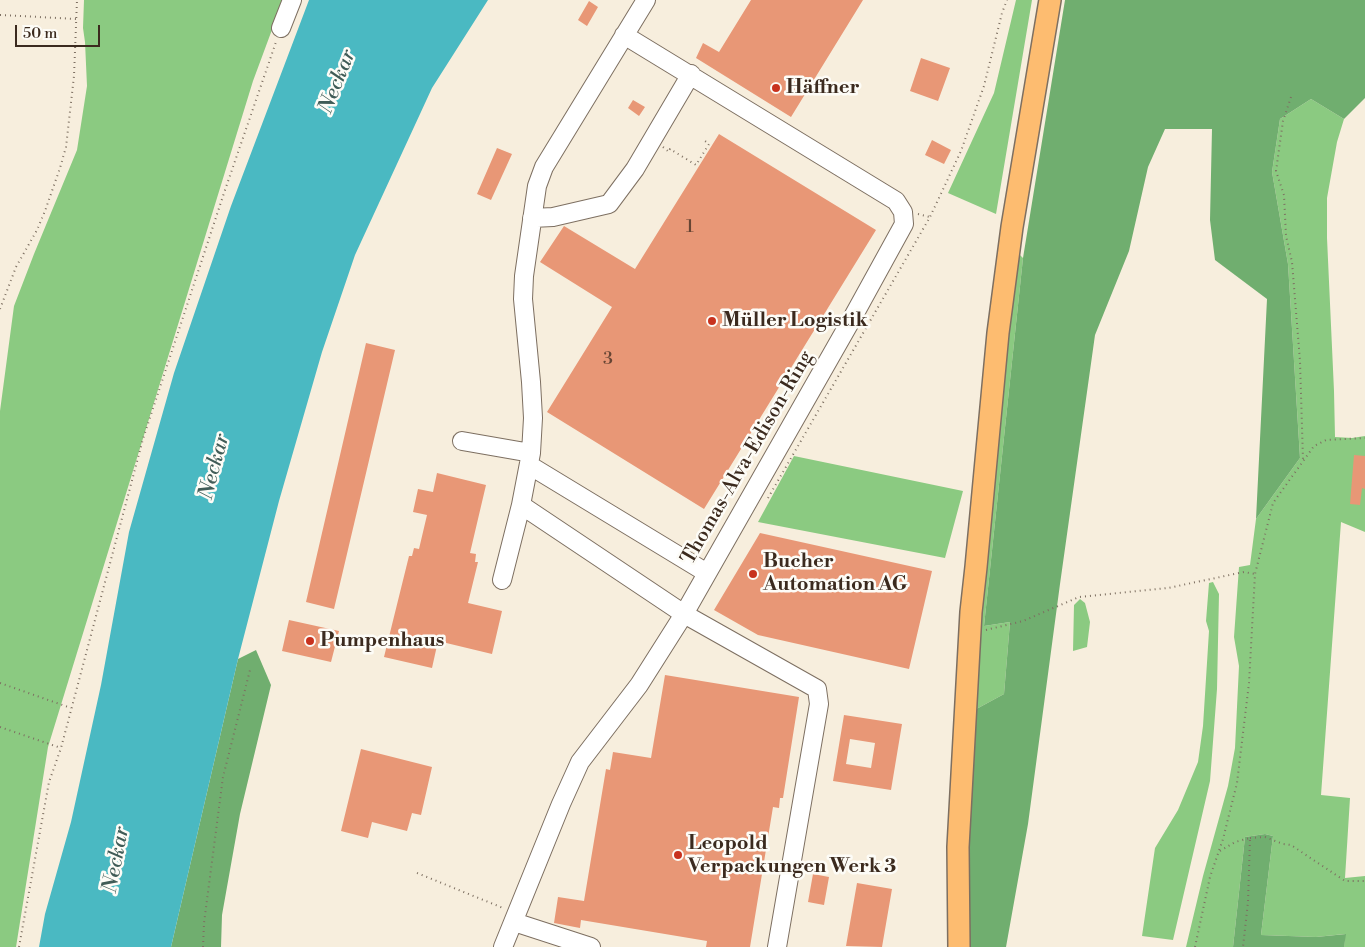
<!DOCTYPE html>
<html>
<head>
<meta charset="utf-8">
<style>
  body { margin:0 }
  #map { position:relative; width:1365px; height:947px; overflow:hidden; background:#f7eedd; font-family:"Libre Bodoni",serif }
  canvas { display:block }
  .scale { position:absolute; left:15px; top:25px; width:85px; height:22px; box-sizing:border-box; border:2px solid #3b2a1e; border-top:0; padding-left:6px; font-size:15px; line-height:18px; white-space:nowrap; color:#3b2a1e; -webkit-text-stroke:4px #fdfcf7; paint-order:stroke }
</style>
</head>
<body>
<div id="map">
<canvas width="1365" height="947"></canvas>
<div class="scale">50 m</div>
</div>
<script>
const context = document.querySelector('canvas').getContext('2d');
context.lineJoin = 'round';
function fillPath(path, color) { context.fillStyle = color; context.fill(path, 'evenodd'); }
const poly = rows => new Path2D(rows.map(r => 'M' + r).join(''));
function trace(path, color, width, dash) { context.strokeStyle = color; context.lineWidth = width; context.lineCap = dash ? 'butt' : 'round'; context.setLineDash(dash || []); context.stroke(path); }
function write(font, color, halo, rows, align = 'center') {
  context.font = font + ' "Libre Bodoni",serif'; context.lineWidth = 5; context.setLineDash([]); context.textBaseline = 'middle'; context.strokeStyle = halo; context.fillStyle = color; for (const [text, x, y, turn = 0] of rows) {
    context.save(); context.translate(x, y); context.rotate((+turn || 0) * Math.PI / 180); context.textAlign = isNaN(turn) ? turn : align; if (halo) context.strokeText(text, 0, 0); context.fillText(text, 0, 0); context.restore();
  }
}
const green = poly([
  [84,0,283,0,253,81,48,747,16,947,0,947,0,411,14,306,34,254,77,150,87,86,85,42,83,28],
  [1016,0,1032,0,996,214,948,193,994,93],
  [1311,99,1344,119,1337,142,1327,198,1327,238,1334,391,1335,437,1352,438,1365,436,1365,532,1341,522,1321,795,1350,798,1345,878,1365,876,1365,947,1344,947,1345,934,1316,937,1261,935,1273,836,1265,834,1245,837,1233,947,1186,947,1203,876,1228,786,1235,748,1239,666,1234,637,1239,567,1250,565,1256,519,1300,458,1288,264,1272,172,1280,119],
  [1016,251,1023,258,984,626,1010,622,1004,694,969,713],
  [794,456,963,491,945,558,758,522],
  [1213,582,1219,594,1217,689,1210,781,1173,940,1142,936,1155,848,1178,810,1198,762,1203,726,1209,631,1206,621,1209,583],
  [1080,599,1085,603,1090,622,1087,647,1073,651,1074,605]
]);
const forest = poly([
  [1065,0,1365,0,1365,98,1344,119,1311,99,1280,119,1272,172,1288,264,1300,458,1256,519,1267,299,1215,260,1210,220,1212,129,1165,129,1148,167,1129,251,1095,335,1060,584,1028,824,1006,947,963,947,969,713,1004,694,1010,622,984,626,1023,258],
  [256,650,271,685,240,814,222,915,221,947,171,947,238,659],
  [1265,834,1273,836,1261,935,1316,937,1346,934,1344,947,1233,947,1245,837]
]);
const water = poly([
  [309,0,488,0,432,88,355,255,322,352,279,501,238,659,171,947,39,947,45,914,71,822,101,685,129,532,174,373,231,206]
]);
const building = poly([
  [751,0,863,0,791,117,696,58,703,43,719,52],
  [589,1,598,7,587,26,578,20],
  [921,58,950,68,938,101,910,91],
  [633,100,645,107,639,116,628,108],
  [719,134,876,230,704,509,547,412,612,307,540,262,564,226,635,269],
  [932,140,951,150,944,164,925,155],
  [497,148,512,154,491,200,477,194],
  [366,343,395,350,334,609,306,602],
  [1354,455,1365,456,1365,489,1362,488,1360,505,1350,504],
  [437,473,486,485,470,553,476,554,475,562,478,562,468,603,502,611,492,654,438,641,432,668,384,657,409,556,412,556,414,548,419,549,427,515,413,512,418,489,433,492],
  [760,533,932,571,909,669,758,635,714,610],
  [289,620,339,631,331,662,282,651],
  [665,675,799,697,783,798,780,798,779,808,773,807,750,947,706,947,707,941,581,920,580,928,554,923,558,897,584,901,606,769,610,770,613,752,651,758],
  [844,715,902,724,891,790,833,781],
  [850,739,875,743,871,768,846,764],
  [361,749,432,767,421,815,412,813,407,831,372,822,368,838,341,831],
  [813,874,829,877,824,905,808,902],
  [857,883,892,889,882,947,846,946]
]);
const path = poly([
  [0,15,77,19],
  [1291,97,1283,121,1276,171,1284,195,1286,236,1292,262,1300,361,1303,460],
  [663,147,669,152,670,149,696,165,709,144,705,141],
  [918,214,930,217],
  [0,309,16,267,37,230,45,211,60,168,66,147,74,76,77,0],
  [768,498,930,217,961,151,984,86,1002,13,1007,0],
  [986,630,1023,621,1079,597,1168,588,1244,572,1255,574],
  [0,683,71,708],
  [0,727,61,748],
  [1250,838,1265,837,1283,844,1291,845,1345,881,1365,881],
  [1220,851,1235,842,1250,838,1248,902,1243,947],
  [417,873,503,908],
  [19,947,49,782,61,748,143,439,224,193,276,42],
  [203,947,204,923,223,777,250,670],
  [1195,947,1210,877,1223,839,1237,783,1249,683,1255,574,1273,503,1314,446,1326,440,1365,438]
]);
const minor = poly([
  [646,0,544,167,537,186,524,276,523,299,531,382,533,418,531,453,521,505,684,614,817,689,819,704,777,947],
  [281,28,292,0],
  [532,218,553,217,609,204,635,169,691,74],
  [462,441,531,453],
  [529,465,707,573],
  [502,580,521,505],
  [514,922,591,947],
  [503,947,561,804,580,762,639,685,684,614,849,324,904,224,903,212,896,201,624,35]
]);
const major = poly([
  [959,947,958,847,971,612,976,567,998,333,1012,227,1050,0]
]);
const markers = [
  [776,88,5,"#c8321e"],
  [712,321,5,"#c8321e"],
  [753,574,5,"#c8321e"],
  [310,641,5,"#c8321e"],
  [678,855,5,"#c8321e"]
];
const numberNames = [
  ["1",690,228],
  ["3",608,360]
];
const poiNames = [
  ["Häffner",786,88],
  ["Müller Logistik",722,321],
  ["Bucher",763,562],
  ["Automation AG",763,585],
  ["Pumpenhaus",320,641],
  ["Leopold",688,844],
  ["Verpackungen Werk 3",688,867]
];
const streetNames = [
  ["Thomas-Alva-Edison-Ring",748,458,-60]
];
const waterNames = [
  ["Neckar",338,82,-68],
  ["Neckar",215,467,-75],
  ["Neckar",117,860,-79]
];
fillPath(green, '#8bca81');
fillPath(forest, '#70ae6f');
fillPath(water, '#4ab9c2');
fillPath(building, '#e89776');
trace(minor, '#7d6f61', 20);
trace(major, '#7d6f61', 24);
trace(path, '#7d6f61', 2, [1, 4]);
trace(minor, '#fff', 18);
trace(major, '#fdbc70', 21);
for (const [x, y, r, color] of markers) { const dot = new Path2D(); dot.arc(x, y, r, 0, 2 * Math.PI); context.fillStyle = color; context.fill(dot); trace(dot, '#fdfcf7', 2); }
write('18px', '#664534', null, numberNames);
write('bold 20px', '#3b2a1e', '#fdfcf7', poiNames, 'left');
write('20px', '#3b2a1e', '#fdfcf7', streetNames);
write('italic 21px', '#405c57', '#fdfcf7', waterNames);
</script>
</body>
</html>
